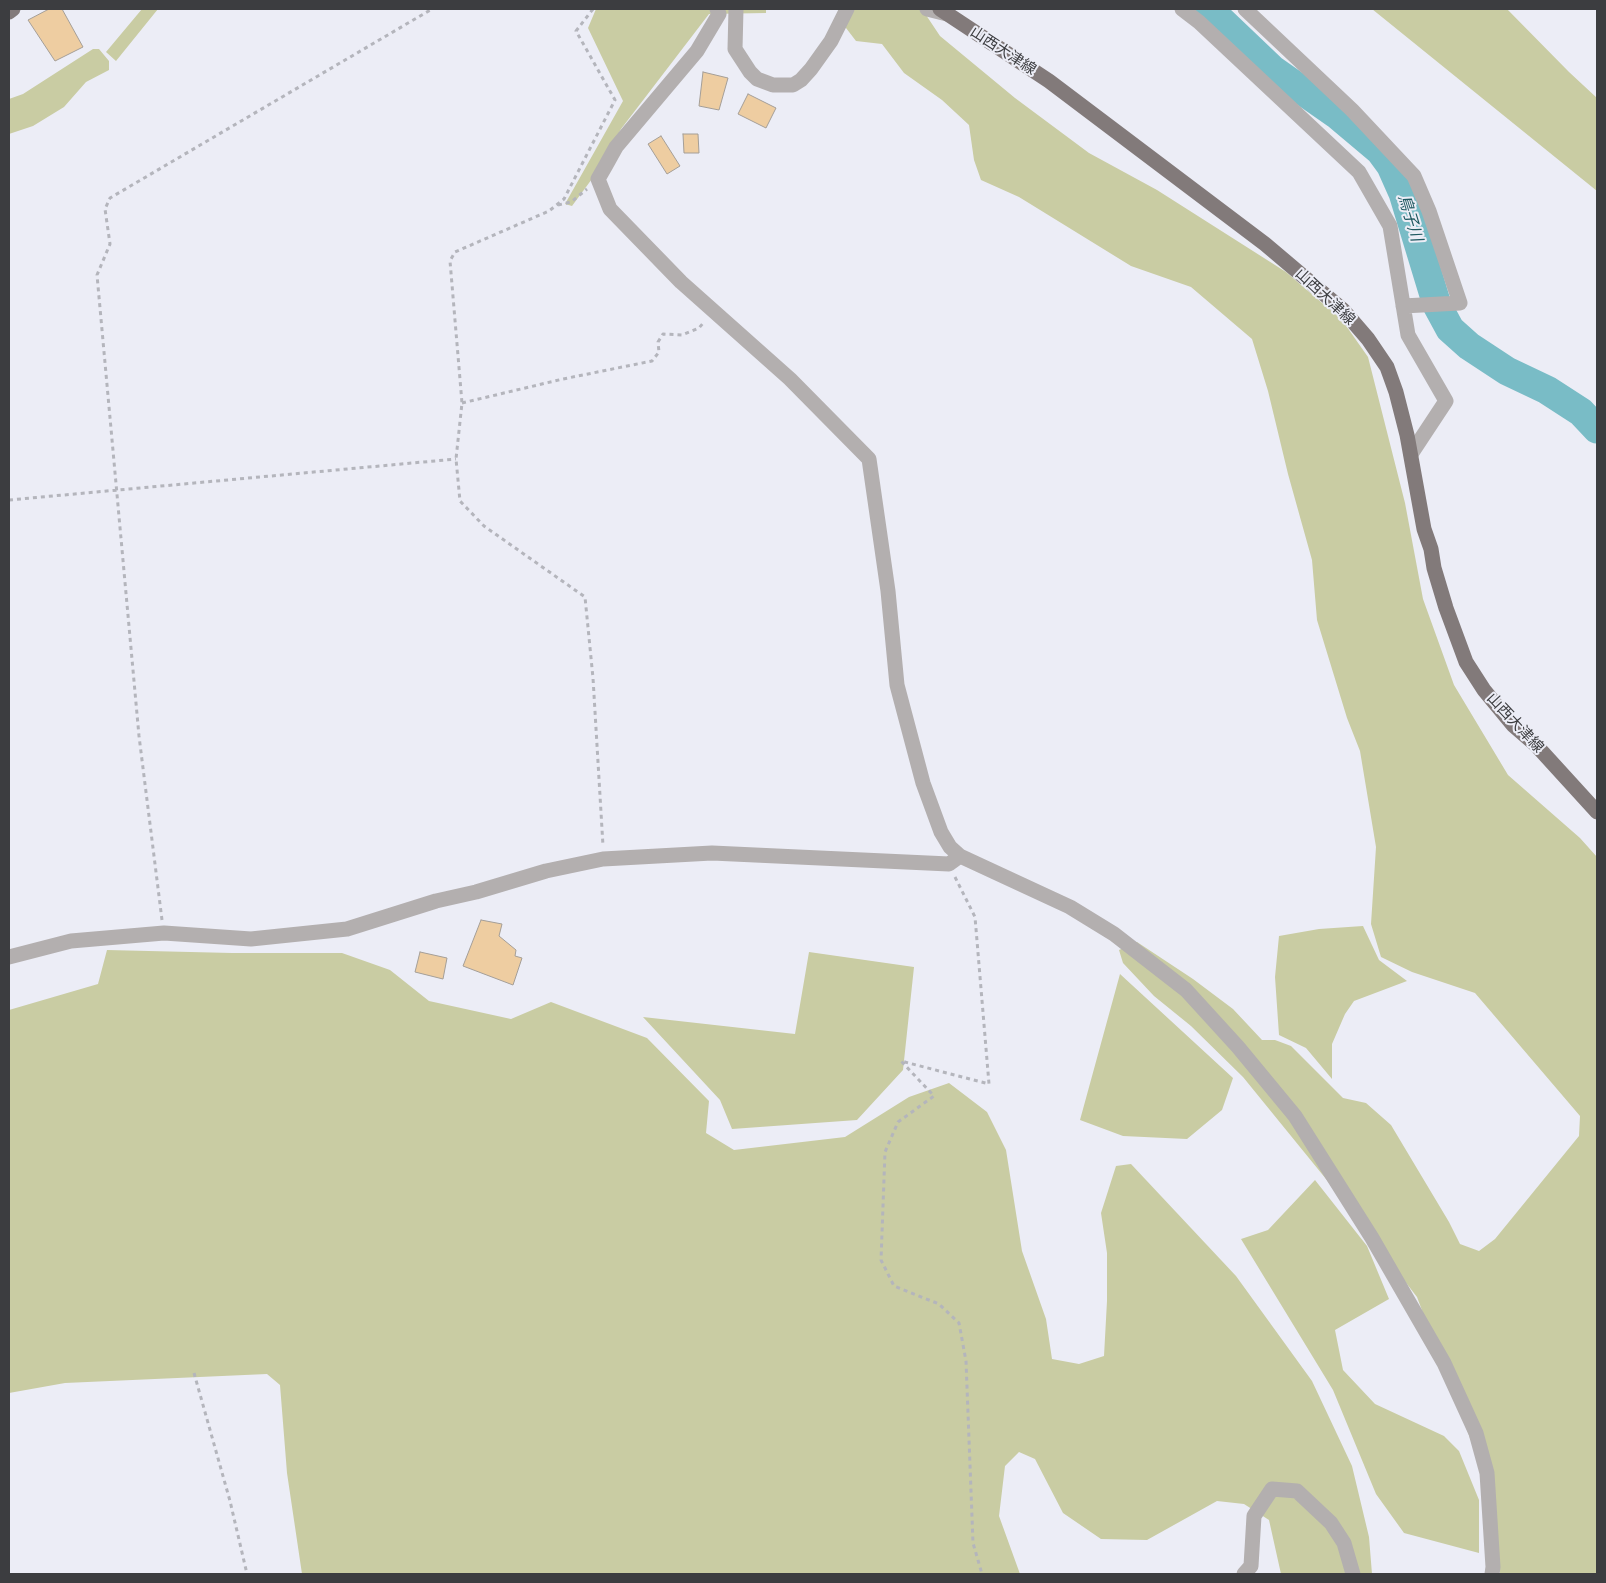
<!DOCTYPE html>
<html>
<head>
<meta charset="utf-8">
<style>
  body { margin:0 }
  #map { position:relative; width:1606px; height:1583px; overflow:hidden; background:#ecedf6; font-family:Literata,serif }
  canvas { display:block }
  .frame { position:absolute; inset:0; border:10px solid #3c3d40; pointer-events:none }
</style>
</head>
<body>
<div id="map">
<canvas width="1606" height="1583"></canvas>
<div class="frame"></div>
</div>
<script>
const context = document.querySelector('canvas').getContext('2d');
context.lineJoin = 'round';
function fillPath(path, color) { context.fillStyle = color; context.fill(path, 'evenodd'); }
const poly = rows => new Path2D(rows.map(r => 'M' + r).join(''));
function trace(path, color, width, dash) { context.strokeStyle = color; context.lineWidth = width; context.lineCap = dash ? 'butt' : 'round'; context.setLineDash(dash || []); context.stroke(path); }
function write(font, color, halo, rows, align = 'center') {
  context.font = font + ' Literata,"Noto Sans JP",serif'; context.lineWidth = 4; context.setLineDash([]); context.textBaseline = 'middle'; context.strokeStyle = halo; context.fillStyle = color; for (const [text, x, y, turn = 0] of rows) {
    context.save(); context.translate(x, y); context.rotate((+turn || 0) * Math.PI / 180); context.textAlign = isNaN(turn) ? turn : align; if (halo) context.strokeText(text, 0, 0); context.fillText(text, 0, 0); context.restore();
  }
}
const green = poly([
  [142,9,158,9,116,61,106,52],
  [596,9,766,9,766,13,709,14,621,129,603,164,572,206,565,204,623,101,588,28],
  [844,9,922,9,940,36,1015,98,1089,153,1157,190,1286,272,1342,320,1368,357,1405,503,1423,599,1454,685,1508,775,1580,838,1597,857,1597,1574,1500,1574,1496,1541,1479,1462,1417,1297,1326,1179,1243,1077,1191,1026,1154,996,1123,963,1119,950,1137,942,1193,979,1233,1009,1262,1040,1275,1040,1291,1046,1343,1098,1366,1103,1391,1125,1449,1222,1460,1244,1479,1251,1495,1239,1579,1136,1580,1116,1475,993,1412,972,1381,957,1371,924,1376,847,1360,751,1347,718,1317,620,1312,560,1288,474,1268,391,1252,339,1191,287,1131,266,1019,197,981,180,974,160,969,125,942,100,904,73,882,44,856,41,846,28],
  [1372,9,1507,9,1569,72,1597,98,1597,191],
  [93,49,99,49,109,61,109,70,86,82,64,107,33,126,9,134,9,99,23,94],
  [1363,926,1379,960,1407,981,1354,1001,1345,1014,1332,1044,1332,1079,1306,1048,1279,1035,1275,977,1279,936,1319,929],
  [107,950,232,953,342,953,390,970,429,1001,511,1019,551,1002,647,1038,709,1101,706,1133,734,1150,845,1137,909,1097,949,1083,987,1112,1006,1150,1022,1251,1046,1319,1052,1359,1079,1364,1104,1356,1107,1301,1107,1253,1101,1213,1116,1166,1131,1164,1236,1276,1312,1381,1352,1466,1369,1537,1372,1574,1281,1574,1269,1520,1244,1504,1217,1501,1147,1540,1101,1539,1063,1513,1035,1459,1019,1452,1005,1466,999,1516,1020,1574,302,1574,287,1473,280,1385,267,1374,65,1383,9,1393,9,1010,98,984],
  [809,952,914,967,903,1070,857,1120,732,1129,720,1100,643,1017,795,1034],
  [1120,974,1233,1078,1222,1110,1187,1139,1123,1136,1080,1120],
  [1315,1180,1367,1246,1389,1299,1335,1330,1343,1370,1375,1404,1444,1436,1459,1451,1479,1500,1479,1553,1404,1533,1376,1494,1333,1390,1241,1239,1268,1230]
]);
const river = poly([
  [1209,9,1273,70,1336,114,1380,151,1391,166,1403,193,1437,305,1450,329,1469,346,1507,371,1547,390,1581,412,1597,429]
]);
const building = poly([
  [49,9,62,9,83,47,55,61,28,20,49,9],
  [703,72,728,78,719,110,699,106,703,72],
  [748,94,776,108,766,128,738,114,748,94],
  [683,134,698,134,699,153,684,153,683,134],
  [661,136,680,166,667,174,648,144,661,136],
  [481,920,502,924,499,936,516,950,515,956,522,958,513,985,463,966,481,920],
  [420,952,447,958,443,979,415,972,420,952]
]);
const path = poly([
  [593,9,576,31,615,100,564,199,549,211,455,252,450,261,462,403,456,459,460,501,484,526,585,597,593,678,603,846],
  [558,205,571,202,587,189],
  [462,403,563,379,652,361,659,352,658,342,663,334,682,335,699,328,704,322],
  [9,500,456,459],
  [955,877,975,917,989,1084,901,1061,934,1096,898,1122,885,1152,881,1260,894,1286,939,1304,959,1323,966,1361,973,1543,982,1574],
  [162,920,139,736,97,275,110,244,105,209,110,198,432,9],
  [194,1373,230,1501,247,1574]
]);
const minor = poly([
  [717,9,719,14,697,51,616,147,606,165,598,179,610,209,681,282,790,379,869,459,888,591,897,685,923,783,941,832,950,847,960,856,1070,907,1114,934,1186,990,1238,1047,1295,1116,1372,1238,1444,1363,1476,1433,1487,1473,1493,1567,1492,1574],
  [736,9,735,49,750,72,757,79,773,85,793,85,801,80,811,69,831,41,847,9],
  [927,9,947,14],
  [1182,9,1199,22,1359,172,1390,226,1408,335,1446,401,1411,454],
  [1245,9,1352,110,1414,176,1429,211,1460,303,1403,306],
  [9,957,71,941,164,933,251,939,347,929,436,901,476,892,546,871,603,859,712,853,949,864,960,856],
  [1244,1574,1251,1566,1254,1516,1272,1489,1297,1491,1331,1523,1344,1543,1353,1574]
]);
const major = poly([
  [940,9,1049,81,1265,244,1343,310,1368,339,1387,367,1396,392,1407,435,1424,529,1431,549,1434,568,1446,608,1466,662,1484,690,1513,725,1535,744,1597,812],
  [9,12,13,9]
]);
const streetNames = [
  ["山西大津線",1003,51,33],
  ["山西大津線",1325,297,43],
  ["山西大津線",1515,723,47]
];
const waterNames = [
  ["鳥子川",1410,218,73]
];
fillPath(green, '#c9cca3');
trace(river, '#79bcc6', 29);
fillPath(building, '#eecda1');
trace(building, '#a49e97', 1);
trace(path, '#b4b5bc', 3, [4, 4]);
trace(minor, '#b3afaf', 15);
trace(major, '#827a7a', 15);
write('15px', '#3c3d40', '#ecedf6', streetNames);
write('italic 16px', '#205961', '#ecedf6', waterNames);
</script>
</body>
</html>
